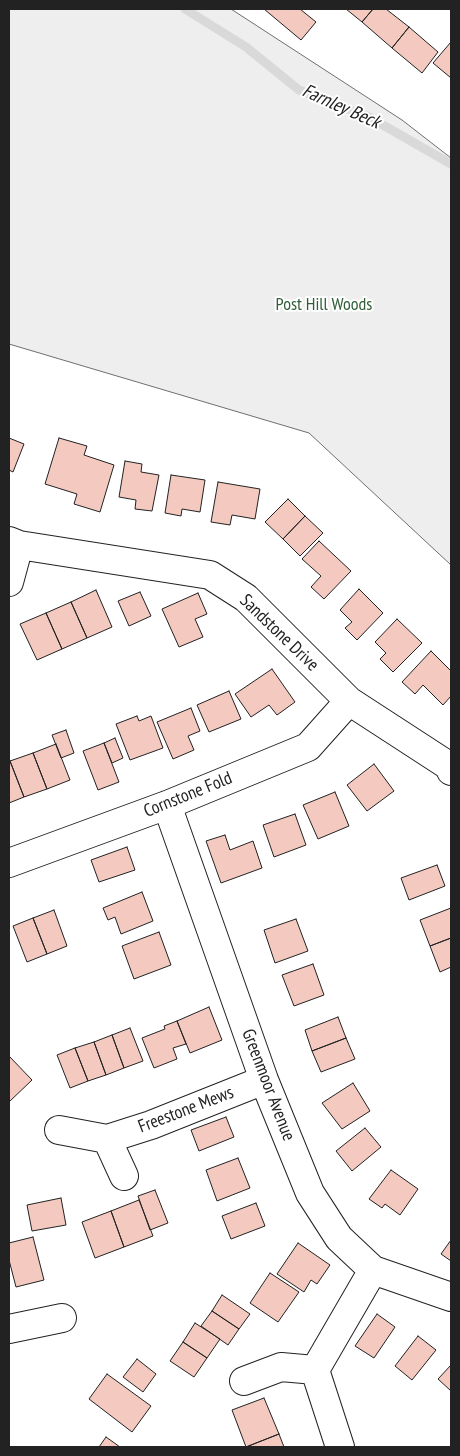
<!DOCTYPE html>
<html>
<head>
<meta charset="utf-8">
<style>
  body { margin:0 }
  #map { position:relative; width:460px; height:1456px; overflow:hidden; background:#fff; font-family:"PT Sans Narrow",sans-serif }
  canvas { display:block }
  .frame { position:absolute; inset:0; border:10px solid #222; pointer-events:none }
</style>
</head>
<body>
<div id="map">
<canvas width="460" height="1456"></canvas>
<div class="frame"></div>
</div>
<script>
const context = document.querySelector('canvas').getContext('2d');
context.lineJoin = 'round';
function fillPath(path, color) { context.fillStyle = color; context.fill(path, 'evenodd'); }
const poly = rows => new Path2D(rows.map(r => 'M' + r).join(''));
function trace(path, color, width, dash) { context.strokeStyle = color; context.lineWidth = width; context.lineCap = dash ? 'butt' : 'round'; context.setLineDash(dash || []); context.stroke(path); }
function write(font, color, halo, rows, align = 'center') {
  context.font = font + ' "PT Sans Narrow",sans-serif'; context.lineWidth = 4; context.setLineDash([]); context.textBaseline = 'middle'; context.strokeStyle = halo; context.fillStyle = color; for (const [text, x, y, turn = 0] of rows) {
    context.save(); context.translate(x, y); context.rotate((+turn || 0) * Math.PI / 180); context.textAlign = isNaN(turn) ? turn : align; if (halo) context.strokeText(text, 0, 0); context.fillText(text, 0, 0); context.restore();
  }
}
const green = poly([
  [9,9,231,9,402,120,451,158,451,565,309,433,9,344,9,9]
]);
const stream = poly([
  [185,9,246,47,299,90,369,117,451,164]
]);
const building = poly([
  [264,9,300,9,316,22,301,40,264,9],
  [346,9,373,9,362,22,346,9],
  [373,9,386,9,409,27,392,48,362,22,373,9],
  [409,27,438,52,422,73,392,48,409,27],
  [451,42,451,78,433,63,451,42],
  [9,438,24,444,13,472,9,470,9,438],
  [59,438,87,446,84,455,114,465,100,512,74,504,77,494,45,484,59,438],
  [125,461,142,464,141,472,159,475,152,511,135,509,136,500,119,497,125,461],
  [171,475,205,480,200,512,182,509,181,516,165,513,171,475],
  [218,482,260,489,255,519,232,515,230,525,211,522,218,482],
  [288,499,305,516,283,539,265,522,288,499],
  [305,516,323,533,300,556,283,539,305,516],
  [319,541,351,571,324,599,311,587,321,576,302,559,319,541],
  [359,589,383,613,357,640,345,628,352,622,340,610,359,589],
  [96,590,112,627,87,638,71,602,96,590],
  [140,592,151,616,129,626,118,601,140,592],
  [198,593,207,614,195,619,203,637,179,647,162,609,198,593],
  [71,602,87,638,62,649,46,613,71,602],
  [46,613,62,649,37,660,20,624,46,613],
  [397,619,422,643,393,672,380,659,386,653,375,642,397,619],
  [431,651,451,671,451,696,443,705,423,685,415,694,402,682,431,651],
  [272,669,295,702,277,715,269,705,251,717,235,694,272,669],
  [229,691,241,719,209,732,197,705,229,691],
  [191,708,200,731,188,736,194,750,173,759,157,722,191,708],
  [137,716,139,721,151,716,163,748,130,760,116,724,137,716],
  [66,730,74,753,61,758,52,735,66,730],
  [115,738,123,758,112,763,104,743,115,738],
  [104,743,119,782,98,790,83,751,104,743],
  [56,744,70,780,47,789,33,753,56,744],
  [33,753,47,789,24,797,10,761,33,753],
  [10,761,24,797,9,803,9,762,10,761],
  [374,764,394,791,367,811,347,785,374,764],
  [335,792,349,826,318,839,303,805,335,792],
  [295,814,306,845,274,857,263,825,295,814],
  [225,835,230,850,253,841,262,868,221,883,206,841,225,835],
  [127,847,135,870,99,882,91,860,127,847],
  [437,865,445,886,409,900,401,878,437,865],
  [142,892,153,921,121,934,115,917,108,920,103,908,142,892],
  [451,908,451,938,430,946,420,920,451,908],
  [54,910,67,946,47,954,33,918,54,910],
  [33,918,47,954,27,962,13,926,33,918],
  [296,919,308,951,275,963,264,930,296,919],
  [159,932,171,965,134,979,122,946,159,932],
  [451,938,451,967,440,972,430,946,451,938],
  [313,964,324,995,294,1006,282,975,313,964],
  [209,1007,222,1040,190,1053,177,1021,209,1007],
  [338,1017,346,1038,312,1051,305,1030,338,1017],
  [177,1021,186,1044,173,1048,177,1059,154,1068,142,1038,165,1029,164,1026,177,1021],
  [130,1028,143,1061,124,1068,112,1035,130,1028],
  [112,1035,124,1068,106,1075,94,1042,112,1035],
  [346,1038,355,1059,321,1072,312,1051,346,1038],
  [94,1042,106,1075,88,1081,75,1048,94,1042],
  [75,1048,88,1081,70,1088,57,1055,75,1048],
  [9,1056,32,1080,9,1102,9,1056],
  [353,1083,370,1111,342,1129,322,1103,353,1083],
  [226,1117,234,1137,199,1151,191,1130,226,1117],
  [365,1128,381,1147,352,1171,336,1151,365,1128],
  [238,1158,250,1188,217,1201,206,1170,238,1158],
  [391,1170,418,1189,400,1215,385,1204,382,1208,369,1199,391,1170],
  [155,1190,168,1223,150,1230,138,1196,155,1190],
  [61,1198,66,1225,32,1231,27,1205,61,1198],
  [139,1200,153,1236,124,1247,111,1211,139,1200],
  [256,1203,265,1226,231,1239,222,1216,256,1203],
  [111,1211,124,1247,95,1258,82,1222,111,1211],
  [33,1237,44,1280,16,1287,9,1260,9,1243,33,1237],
  [451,1240,451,1261,441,1254,451,1240],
  [298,1243,330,1265,317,1284,311,1280,304,1292,277,1274,298,1243],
  [270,1273,299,1292,278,1322,250,1303,270,1273],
  [222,1295,250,1314,239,1329,212,1311,222,1295],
  [212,1311,239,1329,228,1345,201,1326,212,1311],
  [377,1314,395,1327,374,1358,355,1346,377,1314],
  [195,1323,220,1339,207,1358,183,1342,195,1323],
  [418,1336,436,1350,412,1380,395,1366,418,1336],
  [183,1342,207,1358,194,1377,170,1361,183,1342],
  [137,1359,156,1374,143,1392,123,1377,137,1359],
  [451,1365,451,1391,438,1379,451,1365],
  [107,1374,151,1406,132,1432,89,1399,107,1374],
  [264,1398,279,1434,246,1447,232,1410,264,1398],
  [279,1434,284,1447,246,1447,279,1434],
  [106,1437,120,1447,99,1447,106,1437]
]);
const minor = poly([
  [9,541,19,545,210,575,246,598,349,701,449,766,451,771],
  [9,582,19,545],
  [167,805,264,1080,310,1193,339,1238,373,1270,451,1297],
  [9,863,167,805,308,747,349,701],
  [59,1130,107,1139,151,1125,264,1080],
  [107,1139,124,1176],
  [9,1329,62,1318],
  [244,1381,281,1367,315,1370],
  [340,1447,315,1370,373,1270]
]);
const parkNames = [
  ["Post Hill Woods",324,305]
];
const streetNames = [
  ["Sandstone Drive",279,633,44],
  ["Cornstone Fold",188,795,-22],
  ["Greenmoor Avenue",268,1085,69],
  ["Freestone Mews",186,1110,-21]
];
const waterNames = [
  ["Farnley Beck",341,107,24]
];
fillPath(green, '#eee');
trace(green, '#6f6f6f', 1);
trace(stream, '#d9d9d9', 9);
fillPath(building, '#f3c9c0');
trace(building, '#222', 1);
trace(minor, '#222', 30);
trace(minor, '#fff', 28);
write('18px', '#2f5e38', '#fff', parkNames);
write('18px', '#222', '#fff', streetNames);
write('italic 19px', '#222', '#fff', waterNames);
</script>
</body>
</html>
